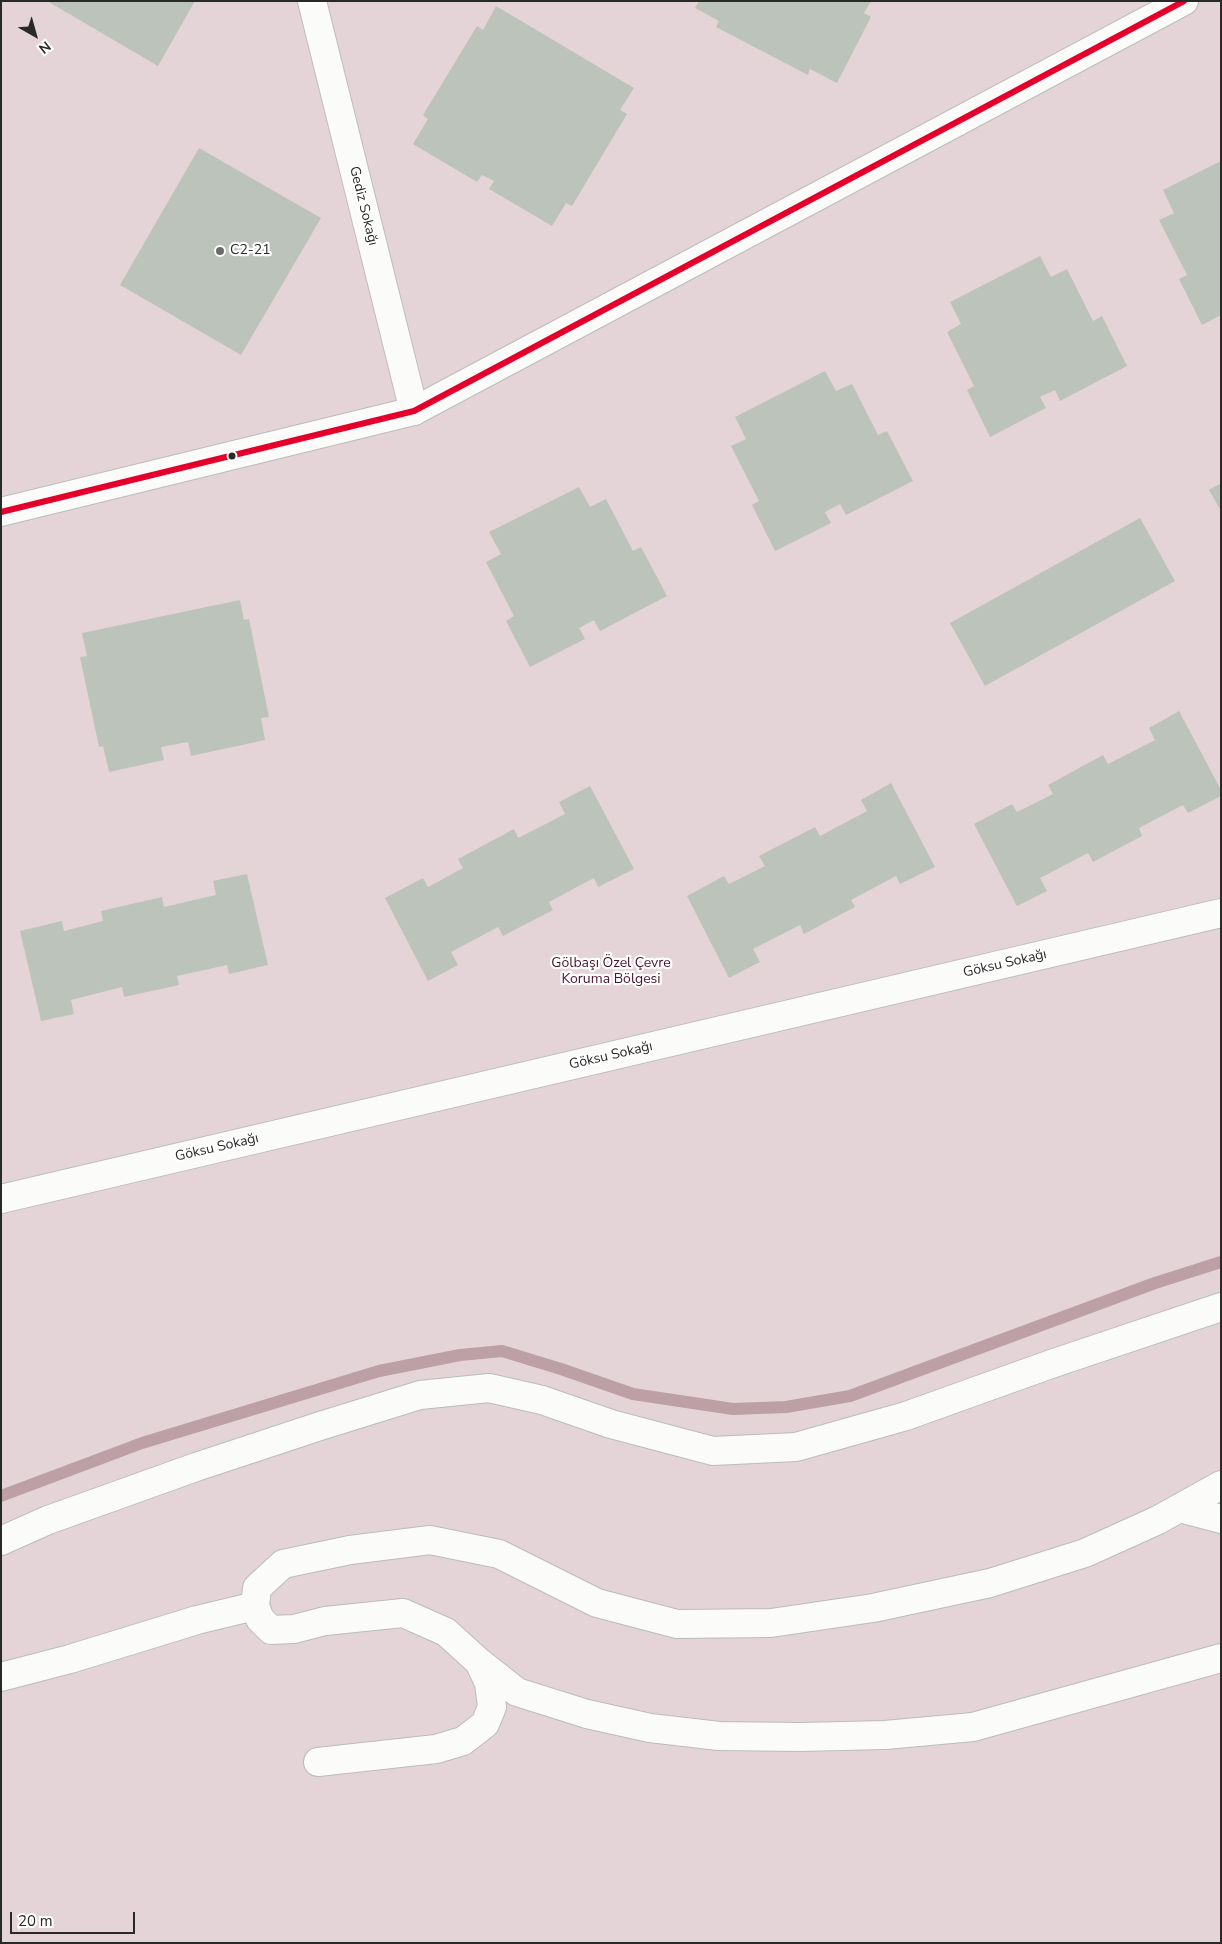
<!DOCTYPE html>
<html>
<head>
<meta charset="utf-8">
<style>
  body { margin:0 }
  #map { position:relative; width:1222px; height:1944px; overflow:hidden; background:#e2e6e1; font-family:"Nunito Sans",sans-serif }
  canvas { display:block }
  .frame { position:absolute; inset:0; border:2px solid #282a27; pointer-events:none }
  .north { position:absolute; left:10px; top:10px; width:50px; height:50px; -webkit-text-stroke:4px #fff; paint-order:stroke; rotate:142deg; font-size:14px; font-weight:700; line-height:20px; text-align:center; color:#282a27 }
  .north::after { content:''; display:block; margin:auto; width:18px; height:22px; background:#282a27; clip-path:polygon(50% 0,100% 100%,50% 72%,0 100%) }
  .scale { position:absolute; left:10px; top:1912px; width:125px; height:22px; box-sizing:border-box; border:2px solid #282a27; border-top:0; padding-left:6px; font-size:15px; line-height:18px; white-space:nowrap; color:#282a27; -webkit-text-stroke:4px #fff; paint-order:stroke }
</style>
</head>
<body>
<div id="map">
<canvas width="1222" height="1944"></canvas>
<div class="frame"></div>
<div class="north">N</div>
<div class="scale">20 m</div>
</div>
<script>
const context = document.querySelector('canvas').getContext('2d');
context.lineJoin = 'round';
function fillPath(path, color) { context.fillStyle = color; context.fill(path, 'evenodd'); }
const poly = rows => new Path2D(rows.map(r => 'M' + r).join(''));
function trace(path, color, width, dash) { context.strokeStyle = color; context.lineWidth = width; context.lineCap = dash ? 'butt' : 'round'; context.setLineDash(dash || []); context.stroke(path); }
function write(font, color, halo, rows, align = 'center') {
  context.font = font + ' "Nunito Sans",sans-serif'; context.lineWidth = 4.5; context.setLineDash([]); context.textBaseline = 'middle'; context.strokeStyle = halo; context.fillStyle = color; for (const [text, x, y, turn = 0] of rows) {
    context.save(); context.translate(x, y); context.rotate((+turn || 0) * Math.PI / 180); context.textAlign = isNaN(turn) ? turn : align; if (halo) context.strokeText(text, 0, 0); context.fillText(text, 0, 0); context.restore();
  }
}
const green = poly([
  [1,1,1221,1,1221,1943,1,1943]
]);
const stream = poly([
  [1,1496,142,1443,379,1371,460,1355,502,1351,561,1369,633,1394,733,1409,786,1407,850,1396,1155,1283,1221,1262]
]);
const building = poly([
  [47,1,195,1,158,66],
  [699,1,871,1,864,13,871,17,837,83,810,69,808,75,716,27,719,21,695,8],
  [496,6,634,88,620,110,627,114,572,206,566,203,552,226,489,189,494,181,482,175,477,182,413,144,428,119,423,115,477,26,483,30],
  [199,148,321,218,241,355,120,285],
  [1221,161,1221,315,1202,325,1179,279,1187,275,1159,220,1174,213,1163,190],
  [1040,256,1051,277,1067,269,1093,321,1102,316,1127,366,1060,401,1055,390,1040,397,1046,408,990,437,967,390,974,386,947,332,961,324,950,302],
  [825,371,836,391,852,384,878,435,887,431,913,481,846,515,840,504,825,512,831,523,775,551,752,505,759,501,731,446,746,439,735,417],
  [1221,483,1221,511,1209,490],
  [579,487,590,507,606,499,633,551,641,547,667,596,600,631,594,620,579,628,585,639,530,667,506,621,514,616,486,562,501,554,489,532],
  [1140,518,1175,581,985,686,950,623],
  [240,600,244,620,249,619,269,717,261,718,265,740,191,756,188,742,161,747,164,760,109,772,103,746,99,747,80,657,87,656,82,633],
  [1179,711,1221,790,1221,796,1188,813,1183,805,1139,828,1142,836,1093,862,1088,853,1040,878,1047,891,1017,906,974,824,1012,804,1017,812,1053,794,1048,785,1103,755,1108,764,1155,740,1149,728],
  [891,783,935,867,900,884,896,876,851,900,855,907,804,934,800,925,753,949,760,962,729,978,687,896,724,876,729,884,765,866,759,856,815,827,820,836,867,811,861,800],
  [590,786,634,869,598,887,594,878,549,902,553,910,503,936,498,927,451,952,458,965,428,981,385,898,423,878,428,887,463,868,458,859,514,829,518,838,565,814,559,802],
  [247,874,268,965,229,974,227,965,177,976,179,985,124,997,122,987,71,1000,74,1014,41,1021,20,931,62,921,64,931,103,921,101,911,162,897,164,907,216,895,213,881]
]);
const street = poly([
  [312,1,414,411],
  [1,1199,1221,913],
  [1221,1485,1158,1520,1085,1553,990,1583,873,1608,771,1623,677,1624,597,1603,499,1554,430,1540,350,1550,283,1564,257,1588,255,1606,260,1619,271,1630,294,1629,325,1621,403,1613,446,1632,479,1662,517,1692,587,1714,650,1728,719,1736,800,1737,885,1735,973,1727,1221,1658],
  [1180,1508,1221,1519],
  [1,1541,48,1520,196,1467,320,1426,420,1395,489,1388,542,1400,611,1424,713,1451,796,1447,906,1416,1054,1363,1221,1307],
  [1,1677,70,1659,197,1620,255,1606],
  [318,1762,436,1749,463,1741,485,1724,492,1707,489,1683,479,1662]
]);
const secondary = poly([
  [1,512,414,411,1184,1]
]);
const bus1 = poly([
  [1,512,414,411,1184,1]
]);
const markers = [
  [220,251,5,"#696c68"],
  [232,456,4.5,"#282a27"]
];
const streetNames = [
  ["Gediz Sokağı",363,206,76],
  ["Göksu Sokağı",1005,964,-13],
  ["Göksu Sokağı",611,1056,-13],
  ["Göksu Sokağı",217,1148,-13]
];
const poiNames = [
  ["C2-21",230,251]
];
const parkNames = [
  ["Gölbaşı Özel Çevre",611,964],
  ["Koruma Bölgesi",611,980]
];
fillPath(green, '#e5d4d7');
trace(stream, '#bca0a6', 12);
fillPath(building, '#bcc3ba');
trace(street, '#babdba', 30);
trace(secondary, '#babdba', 30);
trace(street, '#fbfbfa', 28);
trace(secondary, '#fbfbfa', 28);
trace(bus1, '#e4002b', 6);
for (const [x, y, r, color] of markers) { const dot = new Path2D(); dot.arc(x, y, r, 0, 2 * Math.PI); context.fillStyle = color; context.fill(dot); trace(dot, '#fff', 2); }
write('14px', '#282a27', '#fff', streetNames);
write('14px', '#282a27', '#fff', poiNames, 'left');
write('14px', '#4a1428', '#fff', parkNames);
</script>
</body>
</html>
